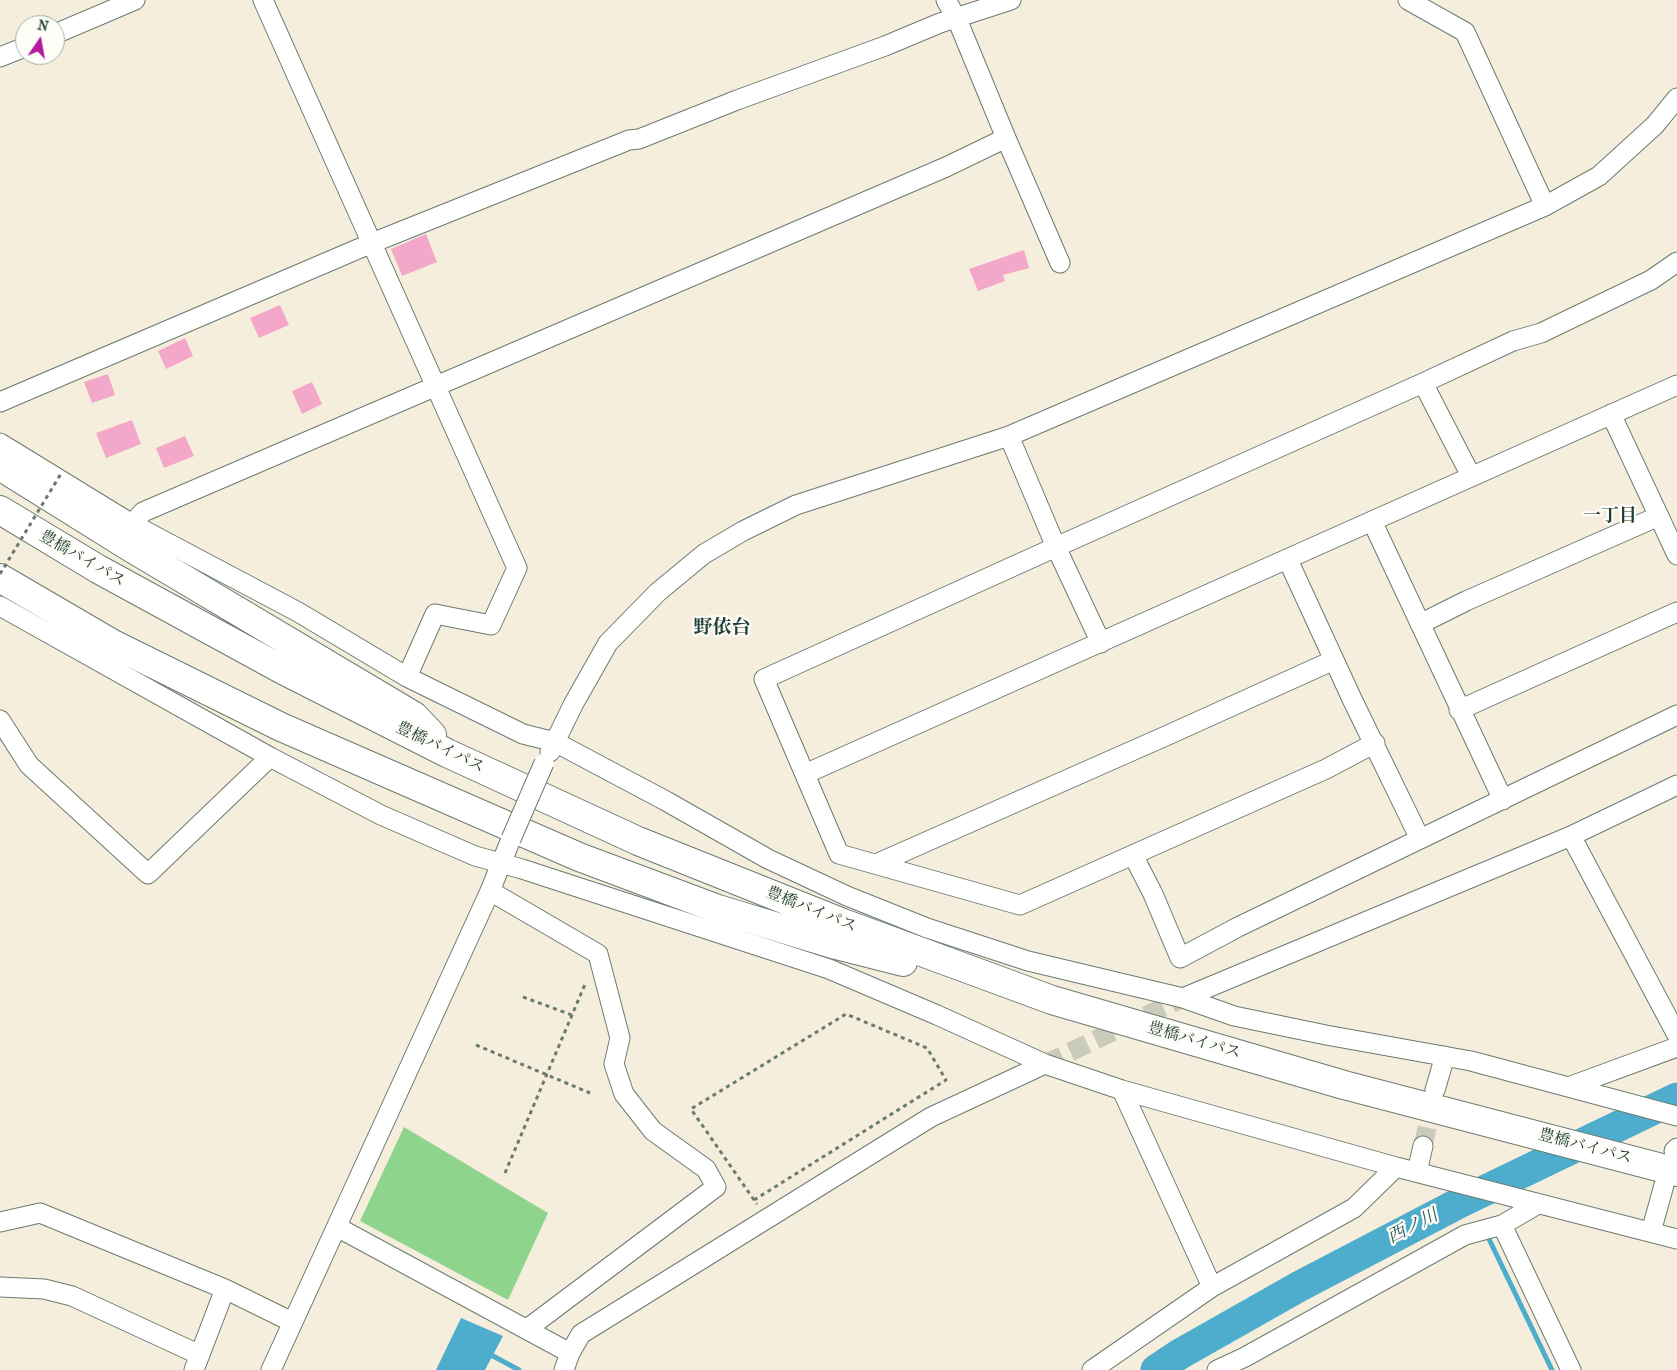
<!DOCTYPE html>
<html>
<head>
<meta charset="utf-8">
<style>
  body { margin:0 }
  #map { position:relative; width:1677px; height:1370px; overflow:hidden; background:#f6eedd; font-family:"IM FELL French Canon",serif }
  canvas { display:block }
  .north { position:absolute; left:15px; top:15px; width:50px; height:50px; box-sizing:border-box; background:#fdfcf7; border:1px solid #a4b0a9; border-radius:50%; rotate:12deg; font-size:14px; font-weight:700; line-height:20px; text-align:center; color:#1f3d34 }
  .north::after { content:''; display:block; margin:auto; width:18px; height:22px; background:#b5179e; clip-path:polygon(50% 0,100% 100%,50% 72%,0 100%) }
</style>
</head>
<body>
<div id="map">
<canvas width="1677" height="1370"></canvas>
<div class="north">N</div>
</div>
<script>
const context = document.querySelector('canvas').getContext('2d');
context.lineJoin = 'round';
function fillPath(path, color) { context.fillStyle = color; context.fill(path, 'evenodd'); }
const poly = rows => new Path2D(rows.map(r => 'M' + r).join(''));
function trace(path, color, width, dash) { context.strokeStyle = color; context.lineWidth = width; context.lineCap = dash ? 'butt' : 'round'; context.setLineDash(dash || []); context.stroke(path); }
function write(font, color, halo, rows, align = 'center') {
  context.font = font + ' "IM FELL French Canon","Noto Serif JP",serif'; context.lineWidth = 4.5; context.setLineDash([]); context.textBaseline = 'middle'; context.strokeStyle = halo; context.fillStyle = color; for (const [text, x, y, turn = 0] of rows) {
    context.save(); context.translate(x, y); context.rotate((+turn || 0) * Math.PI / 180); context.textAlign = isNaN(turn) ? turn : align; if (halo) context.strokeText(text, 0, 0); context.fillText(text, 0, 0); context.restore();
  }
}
const green = poly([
  [404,1127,548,1213,508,1300,360,1221]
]);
const water = poly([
  [461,1318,503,1336,485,1370,436,1370]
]);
const stream = poly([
  [1489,1239,1552,1370],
  [493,1356,519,1370]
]);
const river = poly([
  [1156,1370,1180,1354,1300,1286,1461,1202,1677,1098]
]);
const building = poly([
  [426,234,437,262,402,276,391,249],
  [1024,250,1029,268,1003,275,1005,281,978,291,969,269],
  [280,305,289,325,259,338,250,318],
  [185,338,193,356,166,369,158,351],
  [108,374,115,395,92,403,84,382],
  [312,382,322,404,302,414,292,391],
  [132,420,141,444,106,458,96,433],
  [185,436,194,456,164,468,156,448]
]);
const minorTunnel = poly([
  [1045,1064,1183,998],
  [1423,1146,1434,1096]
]);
const path = poly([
  [523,997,572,1015],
  [476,1045,590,1093],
  [505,1173,586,982],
  [754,1200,946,1080,927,1048,846,1014,691,1109,754,1200,757,1204]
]);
const minor = poly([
  [263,0,517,568,491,625,435,614,407,677],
  [946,0,957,19,1006,138,1060,263],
  [1408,0,1465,32,1545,206],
  [55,34,135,0],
  [0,57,25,47],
  [1423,383,1471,476],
  [0,402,372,243,629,140,639,139,737,100,885,46,940,23,1011,0],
  [1611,414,1677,555],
  [1009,436,1056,547,1101,643],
  [0,443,132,524,298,612,407,677,523,734,555,742,666,801,768,859,847,896,927,928,1028,961,1183,998,1234,1016,1326,1035,1471,1061,1677,1116],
  [1372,521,1503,800],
  [132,524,143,512,946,167,1006,138],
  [1288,560,1352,699,1420,839],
  [0,606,270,757,381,815,475,856,522,869,829,969,937,1015,1045,1064,1122,1090,1396,1167,1677,1239],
  [1420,624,1466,601,1659,516],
  [1459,710,1677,612],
  [0,720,29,765,148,874,270,757],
  [1375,743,1326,769,1020,905,839,854,764,679,1056,547,1423,383,1513,341,1541,333,1651,280,1677,262],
  [550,752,574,703,608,643,658,592,704,554,743,531,796,505,1009,436,1545,206,1599,176,1655,125,1677,98],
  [805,774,1677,385],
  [1571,836,1677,1035],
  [1133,855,1153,894,1180,958,1238,927,1677,715],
  [876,864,1168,735,1334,660],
  [490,891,598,954,620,1038,614,1064,624,1094,653,1131,706,1169,716,1187,527,1329],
  [1183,998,1571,836,1677,785],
  [1571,1086,1677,1047],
  [1122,1090,1212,1287],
  [1435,1090,1445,1056],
  [1674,1151,1677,1148],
  [1417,1172,1423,1146],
  [0,1222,40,1213,225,1289,292,1322],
  [1502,1225,1571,1370],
  [337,1227,570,1353],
  [1651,1232,1664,1185],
  [0,1287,44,1289,72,1296,200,1355],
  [194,1370,225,1289],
  [271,1370,490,891,511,839],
  [564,1370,570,1353,581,1334,931,1117,1045,1064],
  [1092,1370,1212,1287,1354,1208,1396,1167],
  [1217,1370,1245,1357,1465,1235,1502,1225,1538,1204]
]);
const highway = poly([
  [0,466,130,547,414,716,432,735],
  [0,510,98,569,283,670,447,753,638,841,843,923,1052,1000,1344,1085,1677,1172],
  [0,578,113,644,281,727,579,857,718,909,836,945,903,962]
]);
const pathBridge = poly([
  [0,574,62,472]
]);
const minorBridge = poly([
  [511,839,544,763]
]);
const streetNames = [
  ["豊橋バイパス",82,559,30],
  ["豊橋バイパス",440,748,26],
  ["豊橋バイパス",811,910,22],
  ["豊橋バイパス",1194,1041,16],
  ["豊橋バイパス",1585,1147,15]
];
const neighbourhoodNames = [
  ["一丁目",1610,517]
];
const waterNames = [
  ["西ノ川",1413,1227,-27]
];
const quarterNames = [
  ["野依台",722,628]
];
fillPath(green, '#8fd48d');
fillPath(water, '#4eaccd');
trace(stream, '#4eaccd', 5);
trace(river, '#4eaccd', 31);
fillPath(building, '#f4a8c9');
trace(minorTunnel, '#cbcbbb', 19, [19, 9]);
trace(minor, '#6a7b6f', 21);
trace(highway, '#6a7b6f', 30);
trace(path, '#6a7b6f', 3, [4, 4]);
trace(minor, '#fff', 19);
trace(highway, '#fff', 28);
trace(minorBridge, '#6a7b6f', 21, []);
trace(pathBridge, '#6a7b6f', 3, [4, 4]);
trace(minorBridge, '#fff', 19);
write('16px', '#1f3d34', '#fdfcf7', streetNames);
write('bold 18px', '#1f3d34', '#fdfcf7', neighbourhoodNames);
write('italic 18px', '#2d5e62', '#fdfcf7', waterNames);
write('bold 19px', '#1f3d34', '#fdfcf7', quarterNames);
</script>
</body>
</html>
